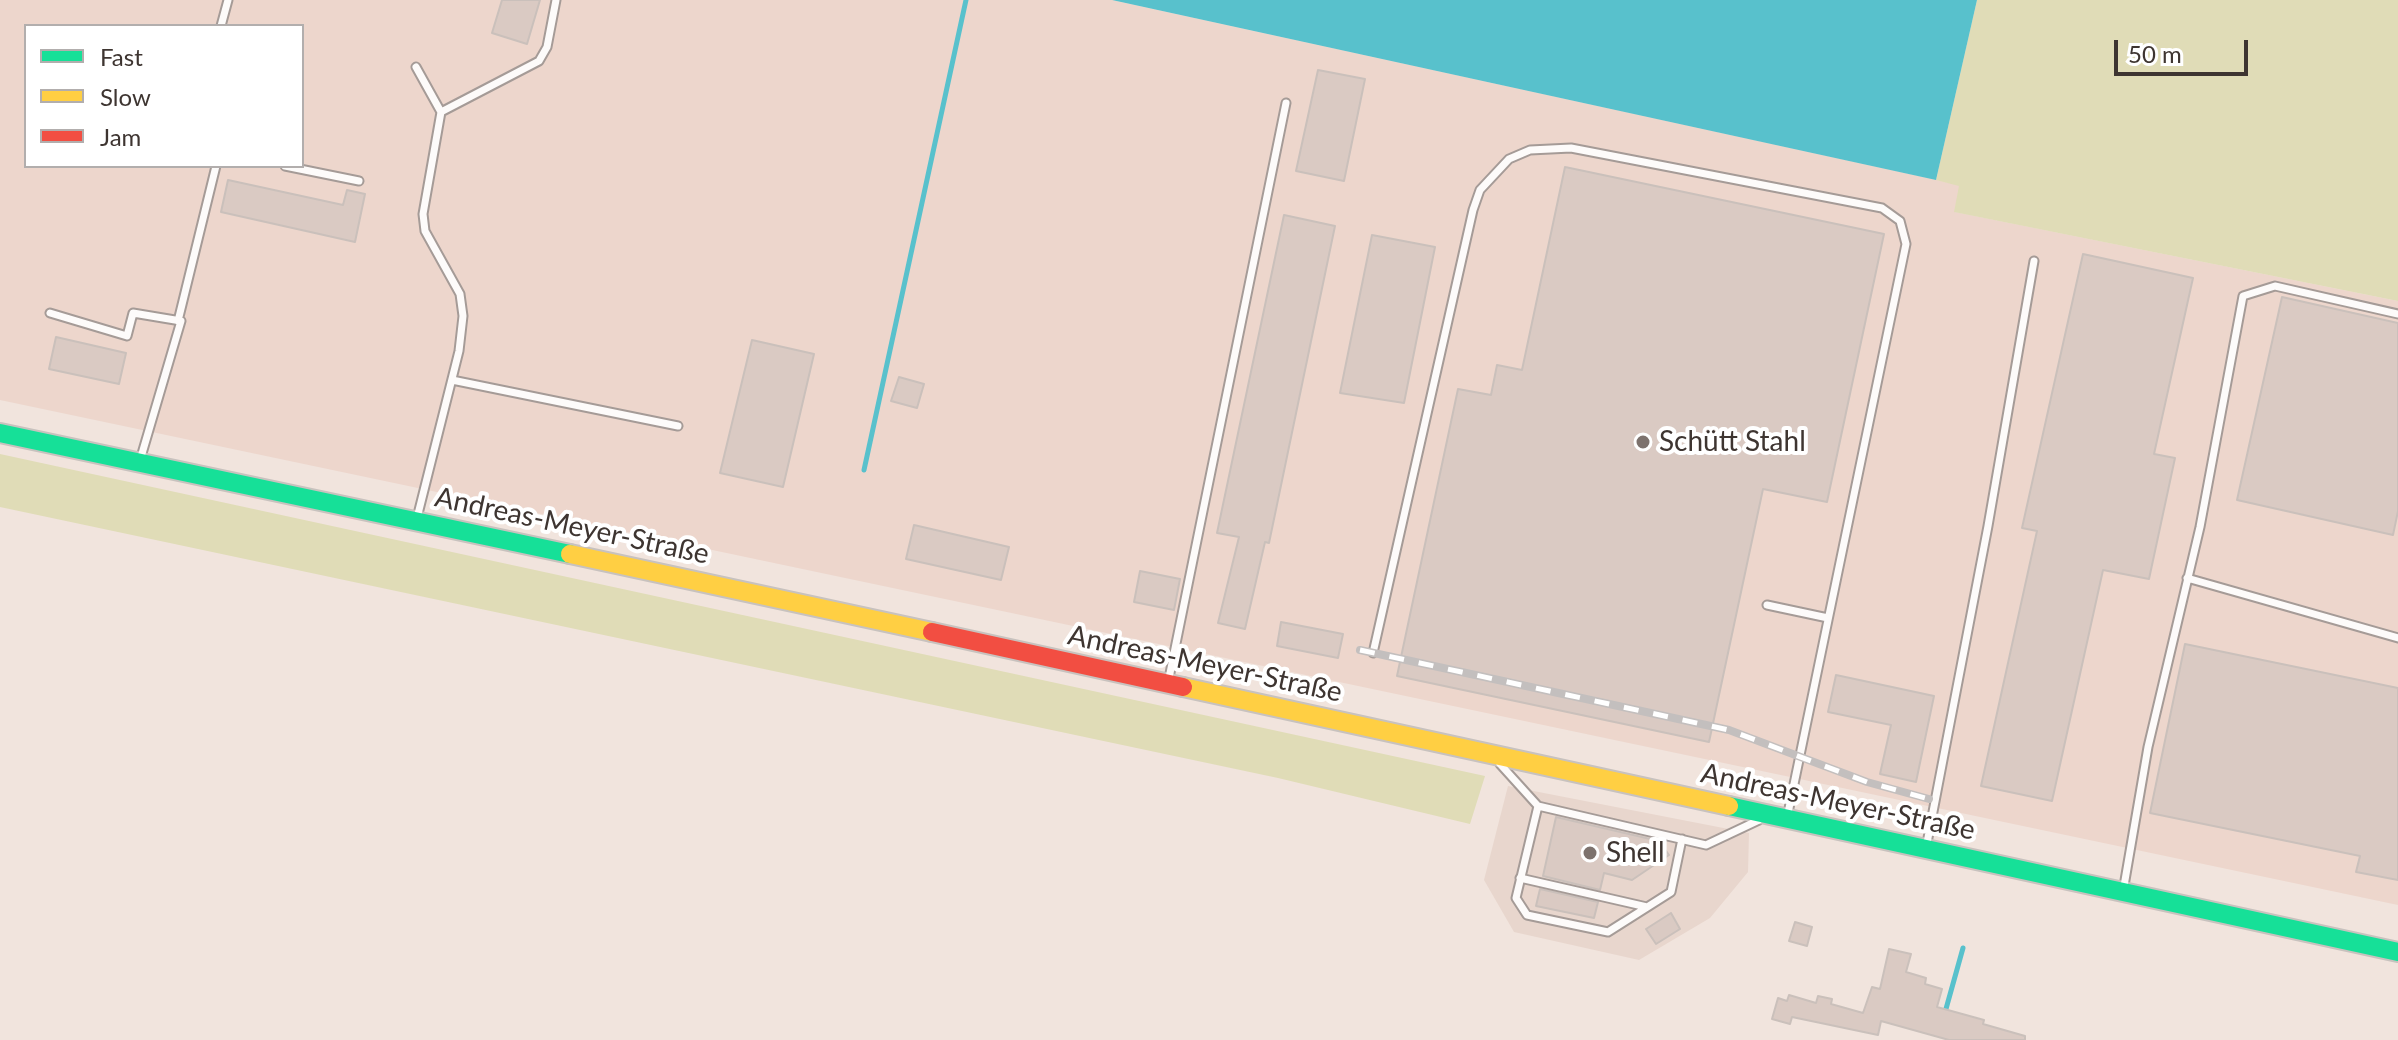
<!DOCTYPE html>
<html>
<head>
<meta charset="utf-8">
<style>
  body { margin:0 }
  #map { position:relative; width:2398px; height:1040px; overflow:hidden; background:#f1e4dd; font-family:Lato,sans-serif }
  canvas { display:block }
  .legend { position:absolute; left:24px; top:24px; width:280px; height:144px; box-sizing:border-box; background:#fff; border:2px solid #b2aead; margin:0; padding:10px 14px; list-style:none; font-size:24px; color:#3e3531 }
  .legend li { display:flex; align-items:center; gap:16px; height:40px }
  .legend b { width:40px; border:2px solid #b2aead }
  .scale { position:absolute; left:2114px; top:40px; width:134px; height:36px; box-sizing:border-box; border:4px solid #3e3531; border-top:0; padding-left:10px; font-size:24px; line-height:28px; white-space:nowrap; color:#3e3531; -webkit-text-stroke:6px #fff; paint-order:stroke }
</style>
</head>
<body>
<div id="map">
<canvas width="2398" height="1040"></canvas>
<ul class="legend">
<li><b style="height:10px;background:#16e098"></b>Fast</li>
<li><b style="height:10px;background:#ffcf43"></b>Slow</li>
<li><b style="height:10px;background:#f24e42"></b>Jam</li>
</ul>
<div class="scale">50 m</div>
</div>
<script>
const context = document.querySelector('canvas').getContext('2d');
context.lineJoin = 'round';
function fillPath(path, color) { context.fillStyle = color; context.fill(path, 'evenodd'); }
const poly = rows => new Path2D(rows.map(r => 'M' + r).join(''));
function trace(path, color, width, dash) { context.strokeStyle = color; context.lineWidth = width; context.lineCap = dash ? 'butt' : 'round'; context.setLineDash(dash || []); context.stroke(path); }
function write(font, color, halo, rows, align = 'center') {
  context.font = font + ' Lato,sans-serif'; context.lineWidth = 8; context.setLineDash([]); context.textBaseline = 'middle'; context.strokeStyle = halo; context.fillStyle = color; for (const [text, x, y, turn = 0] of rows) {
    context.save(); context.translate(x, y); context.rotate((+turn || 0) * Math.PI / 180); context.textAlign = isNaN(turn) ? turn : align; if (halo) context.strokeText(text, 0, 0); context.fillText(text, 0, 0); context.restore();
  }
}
const commercial = poly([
  [1508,786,1749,833,1748,872,1710,918,1639,960,1514,932,1484,880]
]);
const built = poly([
  [0,0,1112,0,1960,185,1955,212,2398,301,2398,905,0,400],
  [26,26,302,26,302,166,26,166]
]);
const green = poly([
  [1977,0,2398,0,2398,301,1954,212,1959,186,1936,180],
  [0,454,1485,776,1470,824,1278,778,0,507]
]);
const water = poly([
  [1112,0,1977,0,1936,180]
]);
const stream = poly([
  [864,470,966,0],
  [1944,1016,1963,948]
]);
const building = poly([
  [502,0,540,0,527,44,492,33,502,0],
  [1318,70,1365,79,1344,181,1296,171,1318,70],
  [1565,167,1884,234,1827,502,1763,489,1709,742,1397,676,1458,389,1491,395,1497,365,1522,370,1565,167],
  [228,180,343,205,347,190,365,194,355,242,221,212,228,180],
  [1284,215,1335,226,1269,543,1265,542,1245,629,1218,623,1239,537,1217,533,1284,215],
  [1372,235,1435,247,1404,403,1340,393,1372,235],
  [2083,254,2193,278,2154,454,2175,458,2149,579,2103,570,2052,801,1981,786,2037,531,2022,528,2083,254],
  [2282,297,2398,323,2398,511,2393,535,2237,500,2282,297],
  [56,337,126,353,119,384,49,369,56,337],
  [752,340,814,354,783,487,720,473,752,340],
  [899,377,924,384,917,408,891,401,899,377],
  [914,525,1009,547,1001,580,906,559,914,525],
  [1140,571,1180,579,1174,610,1134,602,1140,571],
  [1281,622,1343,634,1338,658,1277,646,1281,622],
  [2185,644,2398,688,2398,880,2356,872,2360,856,2150,813,2185,644],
  [1836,675,1934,696,1916,782,1880,774,1891,725,1828,712,1836,675],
  [1556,817,1659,841,1669,855,1632,880,1604,873,1600,890,1543,876,1556,817],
  [1540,889,1598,902,1594,918,1536,906,1540,889],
  [1671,913,1680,929,1656,944,1646,929,1671,913],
  [1795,922,1812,927,1807,946,1789,941,1795,922],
  [1889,949,1911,954,1906,972,1926,978,1925,984,1942,989,1937,1007,1984,1020,1983,1024,2025,1036,2025,1040,1949,1040,1881,1021,1878,1035,1792,1017,1790,1024,1772,1019,1778,998,1787,1001,1789,995,1816,1003,1818,996,1832,999,1831,1004,1863,1013,1872,987,1880,989,1889,949]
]);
const lane = poly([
  [221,26,228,0],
  [416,67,441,112,423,214,425,231,460,294,463,316,459,351,417,518],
  [441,112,539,61,547,47,556,0],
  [285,166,359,181],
  [50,313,127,336,133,313,181,321,141,457],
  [178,321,216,166],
  [452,380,678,426],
  [2187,578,2398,638],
  [1767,605,1828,618],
  [1373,653,1473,210,1480,190,1509,159,1530,150,1571,148,1882,208,1900,221,1906,244,1788,813],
  [1169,678,1286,103],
  [1500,764,1538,806,1706,845,1759,820],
  [1538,806,1516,898,1527,915,1608,932,1671,892,1682,839],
  [1927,843,1988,526,2034,261],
  [1520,878,1647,907],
  [2124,886,2148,747,2200,527,2243,296,2275,286,2398,314]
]);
const fast = poly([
  [0,433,570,554],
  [1729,806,2398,952]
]);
const slow = poly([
  [570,554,932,632],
  [1183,687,1729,806]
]);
const jam = poly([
  [932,632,1183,687]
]);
const rail = poly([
  [1360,650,1729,730,1867,782,1929,799]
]);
const markers = [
  [1643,442,8,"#7d726d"],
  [1590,853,8,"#7d726d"]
];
const poiNames = [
  ["Schütt Stahl",1659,442],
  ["Shell",1606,853]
];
const streetNames = [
  ["Andreas-Meyer-Straße",572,526,12],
  ["Andreas-Meyer-Straße",1205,664,12],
  ["Andreas-Meyer-Straße",1838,802,12]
];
fillPath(commercial, '#e8d6cd');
fillPath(built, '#edd6cc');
fillPath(green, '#e0dcb7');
fillPath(water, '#58c1cc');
trace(stream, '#58c1cc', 5);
fillPath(building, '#dacac3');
trace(building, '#cac0bb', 2);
trace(lane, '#a59b97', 11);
trace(fast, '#c8c2be', 22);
trace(slow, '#c8c2be', 22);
trace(jam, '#c8c2be', 22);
trace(lane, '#fdfbfa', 7);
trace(fast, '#16e098', 18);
trace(slow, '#ffcf43', 18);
trace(jam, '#f24e42', 18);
trace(rail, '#c3bfbe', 8);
trace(rail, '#fff', 5, [15]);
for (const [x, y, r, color] of markers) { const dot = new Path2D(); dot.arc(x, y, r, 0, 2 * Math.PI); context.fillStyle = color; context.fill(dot); trace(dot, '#fff', 3); }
write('28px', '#3e3531', '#fff', poiNames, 'left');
write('28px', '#3e3531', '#fff', streetNames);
</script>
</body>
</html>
